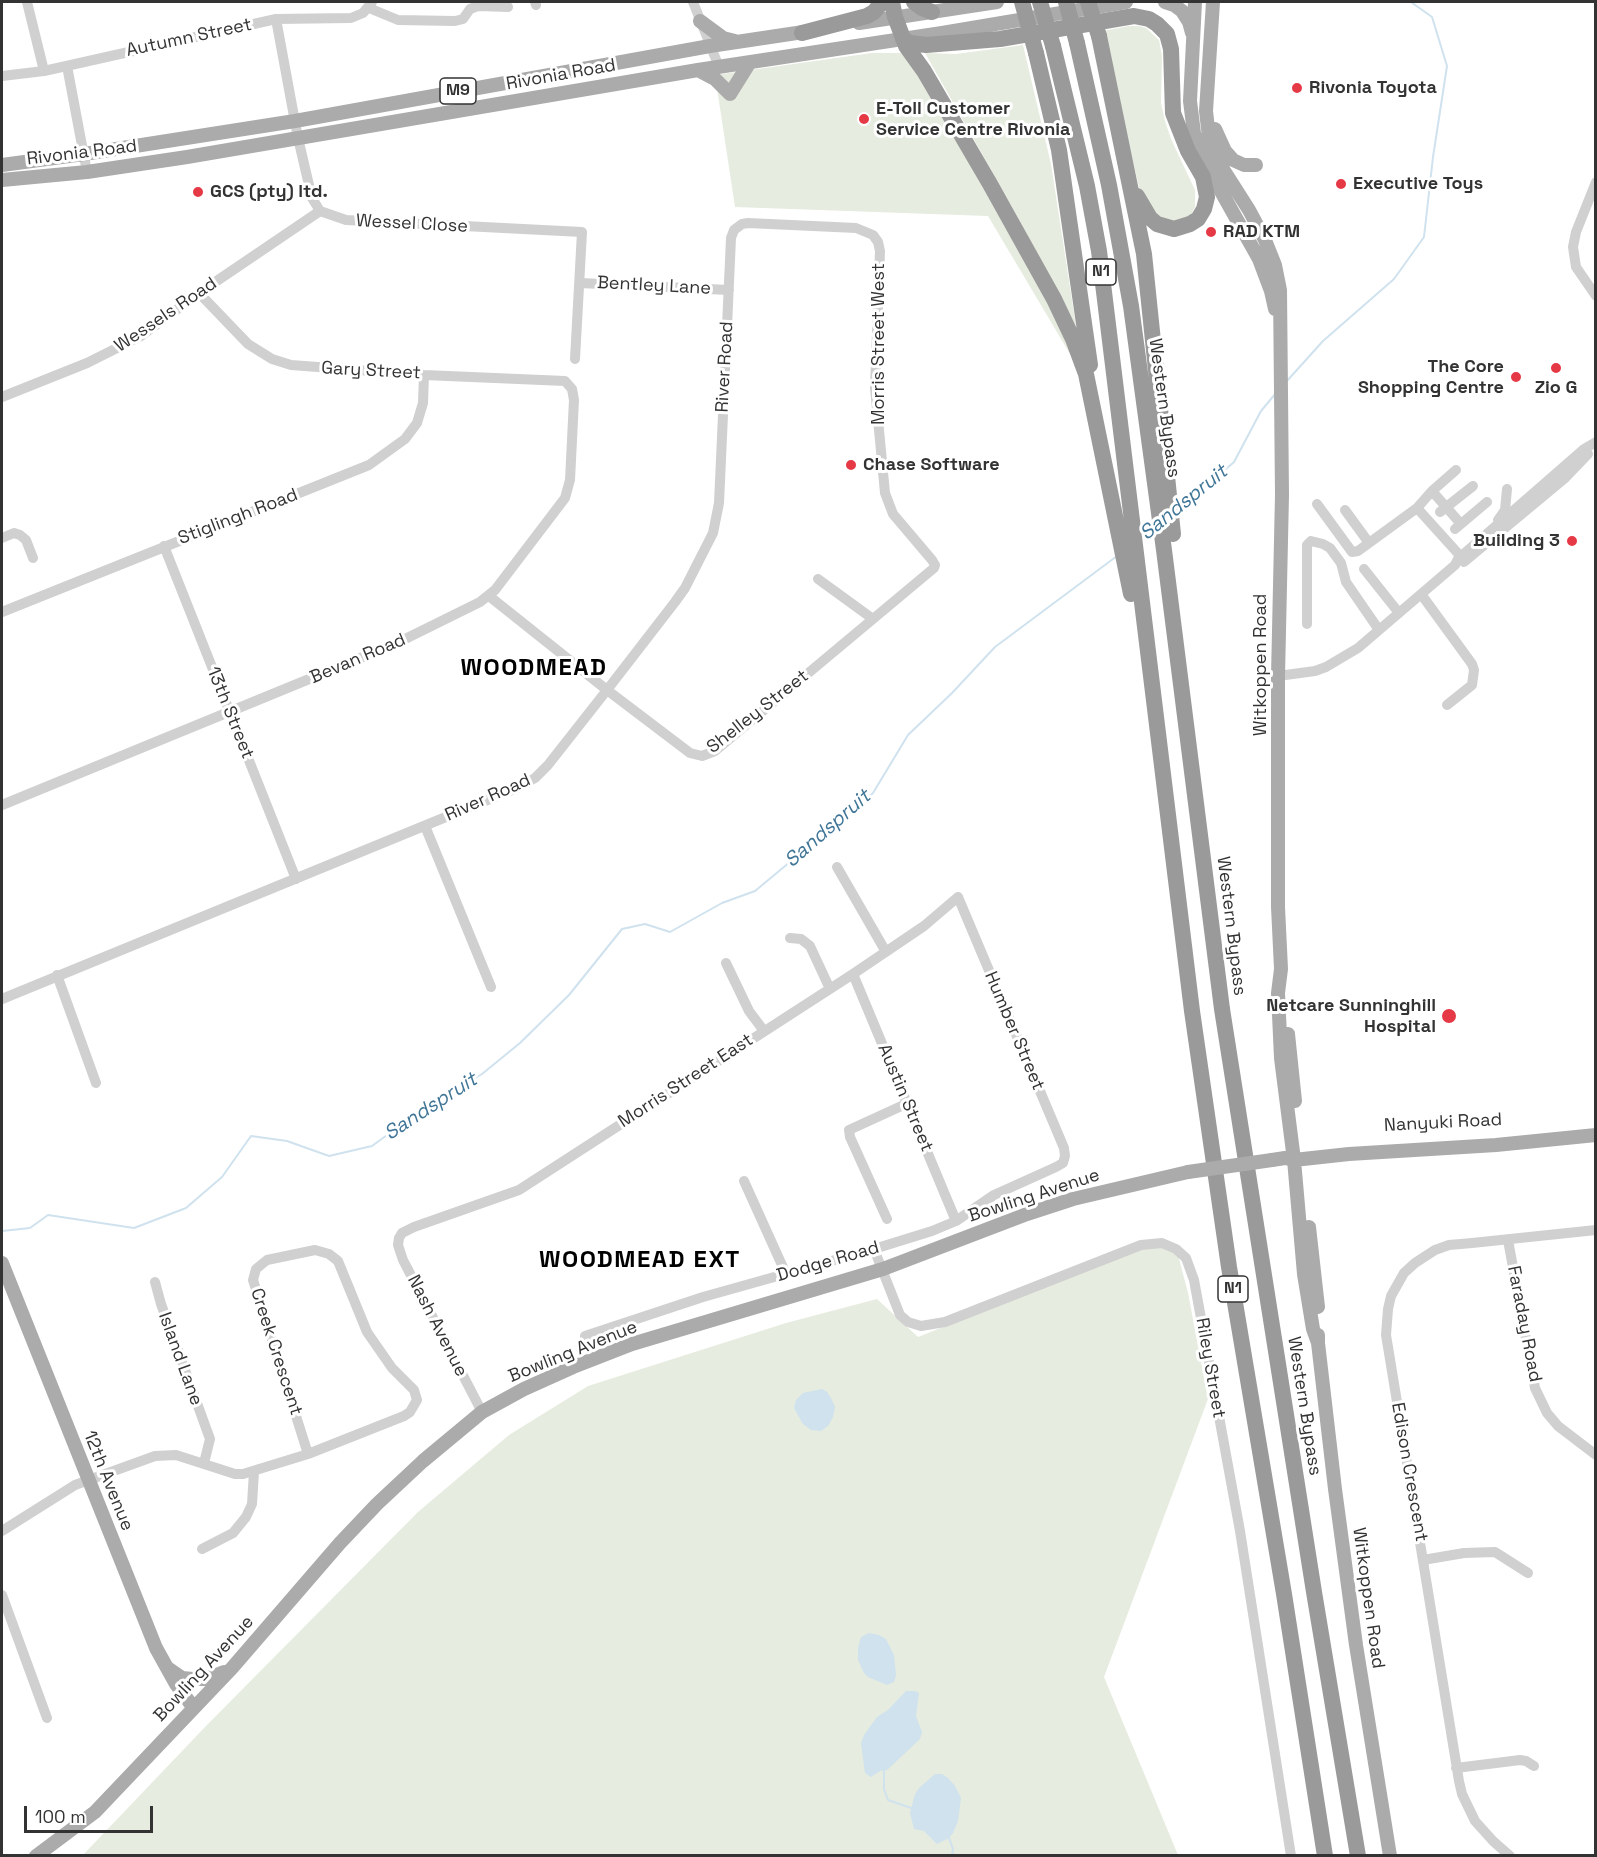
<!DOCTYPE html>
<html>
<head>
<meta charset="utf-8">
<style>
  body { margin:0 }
  #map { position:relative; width:1597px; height:1857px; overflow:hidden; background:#fff; font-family:"Space Grotesk",sans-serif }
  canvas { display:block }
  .frame { position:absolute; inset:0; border:3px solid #333; pointer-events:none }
  .scale { position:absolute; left:24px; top:1806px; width:129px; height:27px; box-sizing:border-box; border:3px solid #333; border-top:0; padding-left:8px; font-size:18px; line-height:21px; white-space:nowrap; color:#333; -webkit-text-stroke:4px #fff; paint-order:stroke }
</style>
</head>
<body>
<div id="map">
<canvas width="1597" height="1857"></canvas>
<div class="frame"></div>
<div class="scale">100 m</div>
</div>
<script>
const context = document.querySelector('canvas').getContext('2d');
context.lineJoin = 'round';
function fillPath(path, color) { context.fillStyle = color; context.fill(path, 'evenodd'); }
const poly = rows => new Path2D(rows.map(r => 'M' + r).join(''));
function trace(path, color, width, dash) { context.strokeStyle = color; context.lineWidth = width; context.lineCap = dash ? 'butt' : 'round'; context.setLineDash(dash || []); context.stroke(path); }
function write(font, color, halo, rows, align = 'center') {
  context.font = font + ' "Space Grotesk",sans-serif'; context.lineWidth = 6; context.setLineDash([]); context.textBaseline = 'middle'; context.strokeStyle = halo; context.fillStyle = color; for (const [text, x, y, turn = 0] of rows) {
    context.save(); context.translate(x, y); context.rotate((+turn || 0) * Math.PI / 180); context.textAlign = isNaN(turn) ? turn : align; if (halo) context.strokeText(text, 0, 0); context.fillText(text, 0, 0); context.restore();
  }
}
const green = poly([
  [1129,26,1139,26,1146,28,1159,40,1162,56,1161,103,1165,121,1171,139,1195,190,1195,207,1190,216,1168,225,1142,200,1103,31],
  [1023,45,1051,164,1076,326,1015,212,925,53,956,54],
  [872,53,900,53,908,56,1032,269,1076,364,988,216,735,207,715,75],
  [1153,1243,1178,1255,1188,1293,1208,1399,1104,1677,1178,1855,82,1856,205,1727,418,1512,509,1435,588,1386,786,1323,877,1299,918,1337]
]);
const water = poly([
  [822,1389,827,1392,831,1398,835,1407,833,1417,828,1426,821,1431,811,1430,803,1424,794,1408,796,1400,803,1393],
  [869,1633,879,1635,886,1639,894,1655,896,1675,894,1682,887,1685,868,1677,864,1673,858,1660,858,1648,861,1637],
  [906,1691,915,1691,919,1693,916,1716,922,1732,920,1739,887,1770,880,1771,871,1777,865,1773,861,1743,864,1735,877,1717,888,1710],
  [935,1774,942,1774,948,1778,955,1786,961,1798,958,1821,953,1833,949,1838,937,1844,924,1831,914,1829,910,1813,915,1794,919,1788]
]);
const stream = poly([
  [1286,382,1323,341,1394,279,1424,237,1433,157,1447,66,1432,17,1411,2],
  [1177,511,1234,462,1261,411,1276,393],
  [1141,538,1153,529],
  [2,1231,30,1228,48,1215,134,1228,186,1208,222,1177,251,1136,287,1141,329,1156,372,1146,420,1111,482,1074,520,1043,569,995,622,929,645,924,670,932,722,903,755,891,873,793,908,735,952,693,995,647,1117,556],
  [884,1770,884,1789,888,1800,911,1808],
  [949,1838,953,1849,952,1856]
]);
const minor = poly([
  [27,2,44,71],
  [535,2,536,5],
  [693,2,719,67],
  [369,8,398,20,455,21,463,19,470,9,478,6,508,7],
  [276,19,298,138,312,198,320,211,346,220,582,232,575,359],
  [67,66,87,172],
  [2,76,44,71,276,19,351,18,363,13,372,2],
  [1596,182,1576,232,1573,247,1576,267,1596,296],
  [580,283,729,290],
  [2,397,87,363,141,336,199,293,320,211],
  [1432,491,1461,524],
  [1317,504,1352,552,1358,551,1417,508,1464,560],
  [1417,508,1432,491,1456,470],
  [1345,510,1369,543],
  [1440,512,1473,486],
  [1498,520,1505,510,1507,489],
  [1455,529,1487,502],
  [2,538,14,533,20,535,26,540,33,558],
  [164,546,296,879],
  [1464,562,1564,479,1588,454],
  [1364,569,1399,613],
  [818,579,873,619],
  [1421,594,1472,664,1474,670,1472,685,1447,705],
  [2,612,369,465,405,439,417,423,423,403,424,375],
  [1307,624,1307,545,1311,541,1323,544,1330,548,1341,563,1346,582,1379,630],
  [1278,676,1315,671,1326,667,1358,648,1455,565,1458,559,1584,449,1596,442],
  [2,805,397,643,480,602,495,590,565,498,570,480,574,400,572,389,565,381,424,375,291,365,272,359,248,344,199,293],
  [425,826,491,987],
  [837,867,886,952],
  [790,938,801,939,810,946,830,989],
  [726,963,749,1011,764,1031],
  [853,974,956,1221],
  [57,975,96,1083],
  [2,999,519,787,535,778,548,765,607,690,675,602,685,588,713,533,719,503,731,238,734,230,742,224,748,223,856,228,873,235,878,242,880,251,875,388,885,493,893,514,932,560,935,565,934,568,715,751,702,756,690,753,607,690,489,596],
  [744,1181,786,1274],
  [887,1219,850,1137,849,1130,908,1103],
  [1508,1240,1535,1388,1547,1413,1558,1426,1596,1455],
  [874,1249,900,1315,908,1322,921,1326,945,1322,1141,1245,1162,1243,1176,1249,1186,1258,1194,1280,1240,1531,1291,1856],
  [155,1282,161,1304,210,1439,204,1463],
  [482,1412,403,1260,398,1245,399,1238,402,1233,414,1227,519,1190,853,974,924,926,958,897,1064,1148,1065,1156,1063,1163,1056,1167,994,1195,956,1221,932,1231,874,1249,703,1297,585,1336],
  [2,1531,75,1485,155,1456,176,1455,235,1474,243,1474,308,1454,404,1416,410,1412,417,1400,414,1390,392,1368,367,1332,338,1261,329,1254,315,1250,267,1260,256,1269,253,1280,308,1454],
  [202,1549,233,1533,246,1517,252,1504,254,1472],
  [1423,1560,1464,1553,1495,1552,1528,1573],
  [2,1595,47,1718],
  [1456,1768,1520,1760,1526,1761,1534,1766],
  [1510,1856,1493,1841,1475,1821,1462,1794,1459,1781,1388,1347,1386,1335,1388,1309,1391,1296,1404,1273,1415,1263,1435,1250,1449,1245,1472,1243,1596,1230]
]);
const major = poly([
  [1165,2,1174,5,1182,11,1189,22,1192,33],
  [1195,2,1190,101,1194,133,1204,161,1259,259,1271,291,1275,309],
  [1213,2,1206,111,1209,137,1221,166,1249,210,1265,240,1275,265,1280,290,1282,495,1278,676,1278,907,1281,969,1278,993,1281,1058,1294,1160,1304,1274,1313,1329,1318,1343],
  [700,21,723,38,735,41],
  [859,23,997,2],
  [698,70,715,79,730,94,750,62],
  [1215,129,1225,151,1233,160,1244,165,1256,165],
  [2,165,84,154,295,121,710,46,810,31],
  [2,180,87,172,187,157,698,70,942,33,1126,2],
  [1288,1034,1295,1101],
  [1272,1160,1285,1158,1294,1160,1349,1154,1496,1145,1596,1135],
  [1309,1227,1318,1307],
  [2,1263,156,1648,176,1684,193,1707],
  [1318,1335,1318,1343,1335,1489,1356,1645,1390,1856],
  [169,1669,182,1678,193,1679,206,1679,224,1672],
  [36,1856,95,1812,232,1668,340,1543,377,1504,423,1461,482,1412,524,1389,573,1367,632,1344,883,1269,1027,1214,1073,1199,1188,1172]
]);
const highway = poly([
  [892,2,895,17,906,46,924,71,990,184,1054,299,1073,339,1086,374,1131,594],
  [914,2,922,8,932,12],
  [802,33,867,16,874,12,882,2],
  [1099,36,1144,254,1173,534],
  [903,39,910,43,926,45,1000,39,1134,16,1149,19,1157,24,1167,34,1171,49,1173,113,1188,151,1203,177,1207,197,1204,209,1198,219,1190,224,1174,229,1157,224,1150,218,1137,196],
  [1077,43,1109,185,1131,306,1164,550,1222,1009,1314,1592,1358,1856],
  [1053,46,1087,186,1099,251,1192,1011,1229,1267,1284,1594,1325,1856],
  [1036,53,1059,150,1090,365]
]);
const majorBridge = poly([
  [1188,1172,1272,1160]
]);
const highwayBridge = poly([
  [1022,2,1036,53],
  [1040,2,1053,46],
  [1066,2,1077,43],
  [1088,2,1099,36]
]);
const markers = [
  [1297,88,6,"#e63946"],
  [864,119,6,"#e63946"],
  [1341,184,6,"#e63946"],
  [198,192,6,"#e63946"],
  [1211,232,6,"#e63946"],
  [1556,368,6,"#e63946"],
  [1516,377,6,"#e63946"],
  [851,465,6,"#e63946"],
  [1572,541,6,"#e63946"],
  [1449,1016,8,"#e63946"]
];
const shields = [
  [458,91,36],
  [1101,272,30],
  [1233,1289,30]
];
const shieldNames = [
  ["M9",458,91],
  ["N1",1101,272],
  ["N1",1233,1289]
];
const streetNames = [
  ["Autumn Street",189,38,-12],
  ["Rivonia Road",561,75,-10],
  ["Rivonia Road",82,153,-7],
  ["Wessel Close",412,224,3],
  ["Bentley Lane",654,286,3],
  ["Wessels Road",166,315,-34],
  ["Morris Street West",879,344,-90],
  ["River Road",725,367,-87],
  ["Gary Street",371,371,3],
  ["Western Bypass",1164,408,82],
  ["Stiglingh Road",238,517,-21],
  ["Bevan Road",358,659,-23],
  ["Witkoppen Road",1261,665,-90],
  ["Shelley Street",758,712,-38],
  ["13th Street",230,713,68],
  ["River Road",488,798,-24],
  ["Western Bypass",1231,926,83],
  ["Humber Street",1014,1031,67],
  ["Morris Street East",686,1081,-33],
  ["Austin Street",905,1098,67],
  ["Nanyuki Road",1443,1123,-3],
  ["Bowling Avenue",1034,1196,-18],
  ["Dodge Road",828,1262,-16],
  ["Faraday Road",1524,1324,79],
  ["Nash Avenue",437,1326,63],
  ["Creek Crescent",276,1352,72],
  ["Bowling Avenue",573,1352,-22],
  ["Island Lane",180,1359,70],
  ["Riley Street",1210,1368,80],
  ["Western Bypass",1304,1406,81],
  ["Edison Crescent",1409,1472,80],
  ["12th Avenue",108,1481,68],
  ["Witkoppen Road",1368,1598,82],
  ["Bowling Avenue",204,1669,-47]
];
const poiNames = [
  ["Rivonia Toyota",1309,88],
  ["E-Toll Customer",876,109],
  ["Service Centre Rivonia",876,130],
  ["Executive Toys",1353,184],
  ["GCS (pty) ltd.",210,192],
  ["RAD KTM",1223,232],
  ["The Core",1504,367,"right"],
  ["Shopping Centre",1504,388,"right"],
  ["Zio G",1556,388,"center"],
  ["Chase Software",863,465],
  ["Building 3",1560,541,"right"],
  ["Netcare Sunninghill",1436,1006,"right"],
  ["Hospital",1436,1027,"right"]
];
const waterNames = [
  ["Sandspruit",1184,503,-39],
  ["Sandspruit",828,829,-41],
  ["Sandspruit",431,1107,-33]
];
const districtNames = [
  ["WOODMEAD",534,668],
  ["WOODMEAD EXT",640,1260]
];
fillPath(green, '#e6ecdf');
fillPath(water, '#cfe2ee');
trace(stream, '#cfe2ee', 2);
trace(minor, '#d0d0d0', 10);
trace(major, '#ababab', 14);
trace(highway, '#9a9a9a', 16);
trace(majorBridge, '#ababab', 14);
trace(highwayBridge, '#9a9a9a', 16);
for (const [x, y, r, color] of markers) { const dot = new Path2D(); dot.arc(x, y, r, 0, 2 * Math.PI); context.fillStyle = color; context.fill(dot); trace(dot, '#fff', 2); }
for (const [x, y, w] of shields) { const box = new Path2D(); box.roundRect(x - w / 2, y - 13, w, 26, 4.5); context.fillStyle = '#fff'; context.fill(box); trace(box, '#333', 1.5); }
write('bold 16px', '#333', null, shieldNames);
write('18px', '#333', '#fff', streetNames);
write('bold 18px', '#333', '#fff', poiNames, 'left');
write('italic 20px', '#3f7597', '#fff', waterNames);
context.letterSpacing = '1.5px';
write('bold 24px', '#000', '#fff', districtNames);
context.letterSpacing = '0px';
</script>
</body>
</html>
